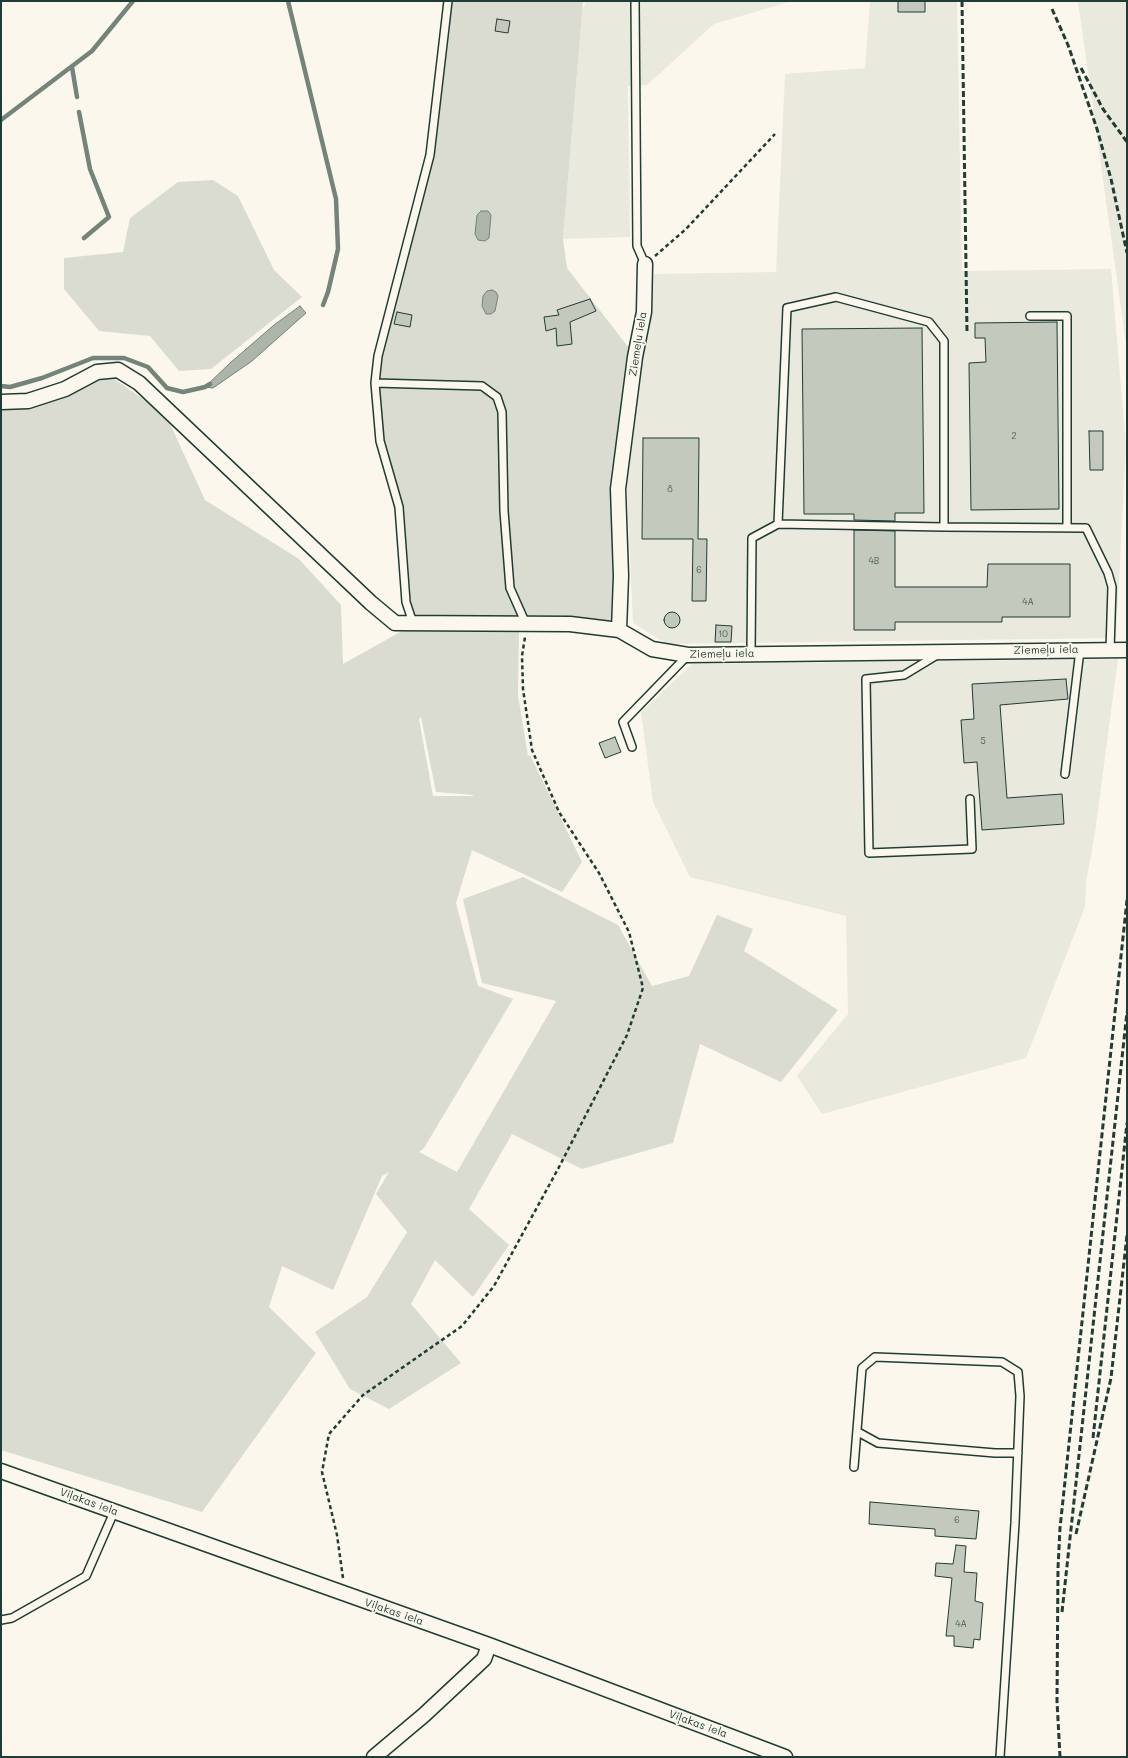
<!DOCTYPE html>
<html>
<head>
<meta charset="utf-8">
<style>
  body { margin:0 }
  #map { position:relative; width:1128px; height:1758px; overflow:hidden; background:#fbf7ec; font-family:Mali,sans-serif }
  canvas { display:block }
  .frame { position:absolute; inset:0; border:2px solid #1f3d34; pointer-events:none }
</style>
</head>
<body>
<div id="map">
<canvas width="1128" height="1758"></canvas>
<div class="frame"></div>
</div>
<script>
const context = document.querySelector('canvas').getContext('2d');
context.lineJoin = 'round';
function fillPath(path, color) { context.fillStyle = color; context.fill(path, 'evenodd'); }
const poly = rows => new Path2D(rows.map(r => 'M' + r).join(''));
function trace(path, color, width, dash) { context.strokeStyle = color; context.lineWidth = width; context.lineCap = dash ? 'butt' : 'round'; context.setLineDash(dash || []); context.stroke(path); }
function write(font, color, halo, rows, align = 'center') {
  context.font = font + ' Mali,sans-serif'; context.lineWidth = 3.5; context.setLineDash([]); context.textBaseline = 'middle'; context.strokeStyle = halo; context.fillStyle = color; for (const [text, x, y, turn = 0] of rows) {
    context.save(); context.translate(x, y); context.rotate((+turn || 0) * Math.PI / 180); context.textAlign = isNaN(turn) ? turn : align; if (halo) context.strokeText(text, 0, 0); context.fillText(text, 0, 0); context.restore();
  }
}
const built = poly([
  [586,1,792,1,714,24,647,85,628,86,630,237,563,239,582,11],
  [870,1,957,1,962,271,1111,269,1126,446,1116,638,667,644,633,623,626,470,654,274,776,272,785,74,865,68],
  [1078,1,1127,1,1127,351],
  [1118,659,1095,833,1086,883,1085,907,1026,1058,822,1114,797,1076,848,1014,846,916,690,877,653,802,641,712,692,664]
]);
const green = poly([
  [443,1,583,1,563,239,567,268,629,348,614,459,613,622,454,618,519,629,518,695,528,756,530,755,582,862,562,892,472,850,456,903,478,986,513,999,424,1148,419,1152,457,1172,556,1001,482,983,463,899,523,877,618,925,652,986,689,976,717,915,753,929,744,951,838,1010,781,1082,700,1044,673,1143,582,1169,512,1134,469,1209,509,1245,473,1297,435,1260,411,1304,461,1363,389,1409,350,1389,315,1332,367,1297,407,1232,376,1194,389,1172,382,1176,333,1290,282,1266,269,1307,316,1353,202,1512,1,1450,1,398,61,384,113,378,166,415,205,500,299,559,341,605,343,664,409,627,404,574,373,376,425,164],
  [421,717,436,792,474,795,472,796,433,796,419,719],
  [213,180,238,196,274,270,302,297,211,369,179,371,150,336,99,331,64,289,64,258,123,252,130,218,178,182]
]);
const water = poly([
  [481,211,488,211,491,215,489,238,485,241,478,240,475,234,477,215,481,211],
  [492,290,496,292,498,296,495,311,491,314,486,314,482,306,483,296,487,291,492,290],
  [300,306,306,313,252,361,213,388,205,387,230,363,274,325,300,306]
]);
const stream = poly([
  [288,1,336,199,338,249,328,292,323,305],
  [72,67,77,97],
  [79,112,90,169,109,217,84,238],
  [1,120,92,51,133,1],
  [1,386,10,387,42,378,93,358,124,358,148,367,167,388,183,392,205,387,210,384]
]);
const building = poly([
  [898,1,925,1,925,12,898,12,898,1],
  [497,19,510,21,508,33,495,31,497,19],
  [590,299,596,311,570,322,572,344,557,346,556,328,546,331,544,317,559,315,557,310,590,299],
  [397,312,412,315,410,327,394,324,397,312],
  [1057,322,1059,509,971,510,969,363,986,362,985,338,975,338,975,323,1057,322],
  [922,328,924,513,895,513,895,521,854,520,854,514,804,514,802,329,922,328],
  [1089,431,1103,431,1103,470,1090,470,1089,431],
  [643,438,699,438,698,539,707,539,706,601,692,601,693,539,642,539,643,438],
  [854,530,895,531,895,587,987,587,988,564,1070,564,1070,617,1002,617,1002,622,895,622,895,630,854,630,854,530],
  '664 620a8 8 0 1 1 16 0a8 8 0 1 1-16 0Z',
  [716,625,732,626,731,642,715,642,716,625],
  [1066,679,1068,699,1000,705,1007,798,1062,794,1064,824,982,830,977,762,964,763,961,720,974,719,972,684,1066,679],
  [615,737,621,752,605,758,599,743,615,737],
  [870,1502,979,1511,976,1539,935,1536,935,1529,869,1524,870,1502],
  [956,1545,966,1546,964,1572,977,1573,975,1601,983,1603,980,1640,974,1639,973,1648,954,1646,954,1636,946,1636,952,1578,935,1576,936,1563,953,1564,956,1545]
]);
const path = poly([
  [655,256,686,229,775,134],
  [343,1578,337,1535,322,1472,329,1434,363,1395,462,1326,494,1286,558,1169,627,1035,643,988,629,932,599,873,559,812,532,750,523,689,522,656,525,637]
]);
const lane = poly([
  [635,1,637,246,645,264],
  [1030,316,1067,316,1067,527],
  [375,383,482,386,497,397,502,412,504,511,510,588,526,624],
  [944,527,1086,528,1108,573,1112,587,1110,650],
  [413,623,406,602,399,507,380,441,375,383,378,356,430,155,448,1],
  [751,654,752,538,778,524,787,308,836,297,929,322,944,341,944,527,778,524],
  [937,655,904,675,866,679,869,853,972,849,970,799],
  [632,747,623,722,688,655],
  [1065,774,1080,650],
  [858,1432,878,1443,995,1453,1018,1453],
  [854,1467,862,1368,875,1357,1002,1362,1018,1372,1020,1396,1015,1523,1000,1757],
  [1,1620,12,1618,86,1576,114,1512]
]);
const street = poly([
  [645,264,644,312,635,357,618,489,621,576,619,630,652,649,688,655,1127,650],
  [1,402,28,401,65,389,97,372,118,370,139,383,371,603,395,623,570,624,619,630],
  [1,1471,489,1645,785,1757],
  [374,1757,424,1715,484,1659,489,1645]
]);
const rail = poly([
  [962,1,967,332],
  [1052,9,1068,45,1097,129,1111,179,1127,253],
  [1081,68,1103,109,1127,142],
  [1093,1438,1127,1123],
  [1076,1534,1111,1378,1127,1235],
  [1062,1612,1127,1012],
  [1060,1757,1057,1701,1058,1568,1060,1528,1127,900]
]);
const numberNames = [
  ["2",1014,436],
  ["8",670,489],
  ["4B",874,561],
  ["6",699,570],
  ["4A",1028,602],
  ["10",723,634],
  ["5",983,741],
  ["6",957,1520],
  ["4A",961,1624]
];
const streetNames = [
  ["Ziemeļu iela",638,344,-81],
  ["Ziemeļu iela",1046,650,-1],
  ["Ziemeļu iela",722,654,-1],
  ["Viļakas iela",89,1502,20],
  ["Viļakas iela",394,1612,19],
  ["Viļakas iela",698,1724,20]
];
fillPath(built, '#eae9de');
fillPath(green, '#dbdcd1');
fillPath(water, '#adb4aa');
trace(water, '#74847b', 1);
trace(stream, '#74847b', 4.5);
fillPath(building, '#c4c9be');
trace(building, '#1f3d34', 1);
trace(lane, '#1f3d34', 10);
trace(street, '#1f3d34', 17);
trace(path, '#1f3d34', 2.5, [4, 3]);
trace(lane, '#fbf7ec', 7);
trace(street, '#fbf7ec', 14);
trace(rail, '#1f3d34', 3, [6, 3]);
write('9px', '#486056', null, numberNames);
write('11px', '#1f3d34', '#fbf7ec', streetNames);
</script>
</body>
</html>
